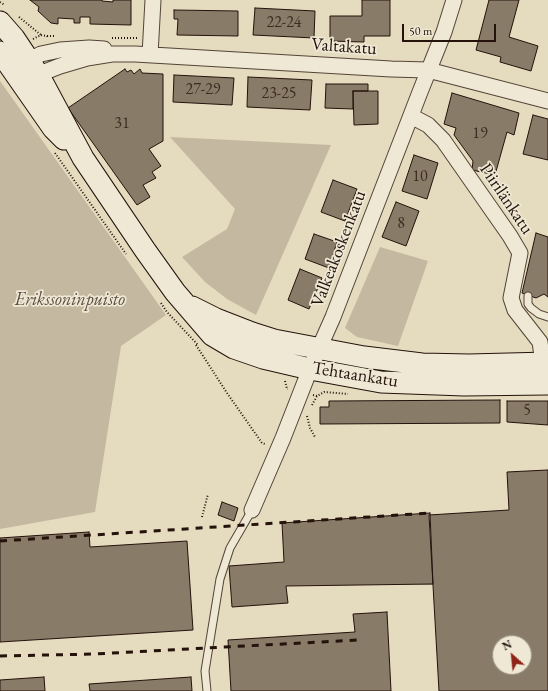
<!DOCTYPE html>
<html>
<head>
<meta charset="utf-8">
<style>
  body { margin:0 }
  #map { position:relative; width:548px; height:691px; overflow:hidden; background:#e5dbbe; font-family:"EB Garamond",serif }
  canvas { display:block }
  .north { position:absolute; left:492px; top:635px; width:40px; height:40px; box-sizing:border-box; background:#eee8d5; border:1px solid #9d9284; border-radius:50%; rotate:333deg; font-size:11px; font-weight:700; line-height:16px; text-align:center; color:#24120b }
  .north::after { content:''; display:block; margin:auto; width:14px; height:18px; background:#8f2418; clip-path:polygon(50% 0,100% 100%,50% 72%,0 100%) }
  .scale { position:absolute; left:402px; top:24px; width:94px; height:18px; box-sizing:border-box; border:2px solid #24120b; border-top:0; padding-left:5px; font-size:12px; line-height:14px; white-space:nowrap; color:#24120b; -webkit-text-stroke:3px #eee8d5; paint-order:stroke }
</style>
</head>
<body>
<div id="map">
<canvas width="548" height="691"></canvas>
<div class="north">N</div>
<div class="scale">50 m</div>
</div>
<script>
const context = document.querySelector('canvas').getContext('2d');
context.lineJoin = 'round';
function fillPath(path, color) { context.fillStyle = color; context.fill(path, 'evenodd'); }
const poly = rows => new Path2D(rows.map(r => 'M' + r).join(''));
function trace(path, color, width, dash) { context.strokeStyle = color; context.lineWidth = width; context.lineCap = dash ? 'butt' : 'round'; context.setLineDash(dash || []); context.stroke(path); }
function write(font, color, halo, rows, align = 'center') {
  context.font = font + ' "EB Garamond",serif'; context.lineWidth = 3.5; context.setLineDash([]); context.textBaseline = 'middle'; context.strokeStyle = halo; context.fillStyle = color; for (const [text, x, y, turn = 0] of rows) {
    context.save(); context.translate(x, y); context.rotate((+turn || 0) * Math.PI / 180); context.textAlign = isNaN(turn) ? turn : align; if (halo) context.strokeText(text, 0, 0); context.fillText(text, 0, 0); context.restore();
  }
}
const green = poly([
  [0,81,166,315,121,346,95,512,0,529],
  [170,137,331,145,256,315,227,299,205,282,182,257,227,229,235,209],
  [380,247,428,261,398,346,357,337,345,328]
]);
const building = poly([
  [30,0,102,0,102,1,113,2,113,0,131,0,131,25,90,24,90,17,80,17,80,23,74,23,74,19,58,18,58,24,51,23,38,11,39,7,30,0],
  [362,0,390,0,390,36,364,36,364,42,330,41,330,16,362,16,362,0],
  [489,0,519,0,509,37,538,46,531,71,500,62,501,57,476,50,489,0],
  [255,8,315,11,314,38,253,35,255,8],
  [174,10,238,11,238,36,177,35,178,19,174,19,174,10],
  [125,69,127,72,131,70,134,74,140,69,142,73,163,74,163,141,149,149,161,166,152,172,156,178,143,185,150,197,137,205,68,108,125,69],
  [174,75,234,78,232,105,173,102,174,75],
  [248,77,312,80,310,110,247,107,248,77],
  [326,84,368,84,368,91,353,91,353,109,325,108,326,84],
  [353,91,378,91,378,124,354,125,353,91],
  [452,93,519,113,514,135,507,132,495,175,472,170,473,161,454,135,456,128,444,124,452,93],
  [533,115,548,119,548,160,523,154,533,115],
  [414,155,438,163,427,199,402,191,414,155],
  [333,180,357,189,345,221,321,212,333,180],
  [396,202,419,211,406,246,382,237,396,202],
  [536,233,548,237,548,297,544,294,536,298,522,293,536,233],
  [314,234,337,242,329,268,305,259,314,234],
  [300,269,322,278,309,309,288,300,300,269],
  [500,400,500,423,320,424,320,407,329,407,329,401,500,400],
  [507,401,548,401,548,425,507,422,507,401],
  [548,470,548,691,439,691,429,515,509,510,507,472,548,470],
  [500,643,524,643,524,667,500,667,500,643],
  [222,502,238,508,234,521,218,515,222,502],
  [430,513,433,584,286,586,288,603,232,607,229,566,284,562,282,523,430,513],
  [89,532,90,547,187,541,193,630,0,642,0,538,89,532],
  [387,612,391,691,231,691,228,640,355,632,353,614,387,612],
  [44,677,45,691,0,691,0,680,44,677],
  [191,677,192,691,90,691,89,684,191,677]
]);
const path = poly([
  [0,2,5,5],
  [19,17,41,35],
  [47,36,56,36],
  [112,38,138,38],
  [33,39,41,35,47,36,48,38],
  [55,153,126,254],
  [161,303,167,312,198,345],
  [196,345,227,393,262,443,265,444],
  [285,381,287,389,288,389],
  [313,395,317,396,324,392,348,394],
  [312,405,317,396],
  [307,416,310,428,315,437],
  [202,517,208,494]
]);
const service = poly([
  [528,296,528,304,531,308,539,314,548,317],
  [207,691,205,671,220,579,230,548,252,510]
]);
const minor = poly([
  [150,55,153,0],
  [21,64,41,54,60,50,89,48,104,49],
  [29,78,60,66,87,58,112,54,135,54,391,69,428,70,548,101],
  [411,116,428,125,443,140,510,236,520,253,511,298,515,310,540,342,543,363],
  [252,510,283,438,310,369,333,317,420,92,444,32,454,0]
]);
const secondary = poly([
  [0,22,14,38,38,74,83,158,145,250,175,292,212,335,234,348,263,358,310,369,381,382,464,385,548,384],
  [0,52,53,128,64,139],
  [192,307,216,319,252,333,274,340,364,357,422,364,469,365,548,363]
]);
const rail = poly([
  [0,541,430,513],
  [0,656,95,654,357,640]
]);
const numberNames = [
  ["22-24",284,23],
  ["27-29",203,90],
  ["23-25",279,94],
  ["31",122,124],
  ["19",480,134],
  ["10",420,177],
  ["8",401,224],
  ["5",527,411]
];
const streetNames = [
  ["Valtakatu",344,47,4],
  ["Piirilänkatu",506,199,56],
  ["Valkeakoskenkatu",339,249,-69],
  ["Tehtaankatu",355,375,9]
];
const parkNames = [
  ["Erikssoninpuisto",70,300]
];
fillPath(green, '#c4b9a0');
fillPath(building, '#887b68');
trace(building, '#24120b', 1);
trace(service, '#544438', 9);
trace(minor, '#544438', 17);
trace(secondary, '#24120b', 23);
trace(path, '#24120b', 2, [1, 2]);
trace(service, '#eee8d5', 7);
trace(minor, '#eee8d5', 15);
trace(secondary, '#eee8d5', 21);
trace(rail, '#24120b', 3, [7, 7]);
write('16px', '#3d2c22', null, numberNames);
write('18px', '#24120b', '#eee8d5', streetNames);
write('italic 18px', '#5c4c3f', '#eee8d5', parkNames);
</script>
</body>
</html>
